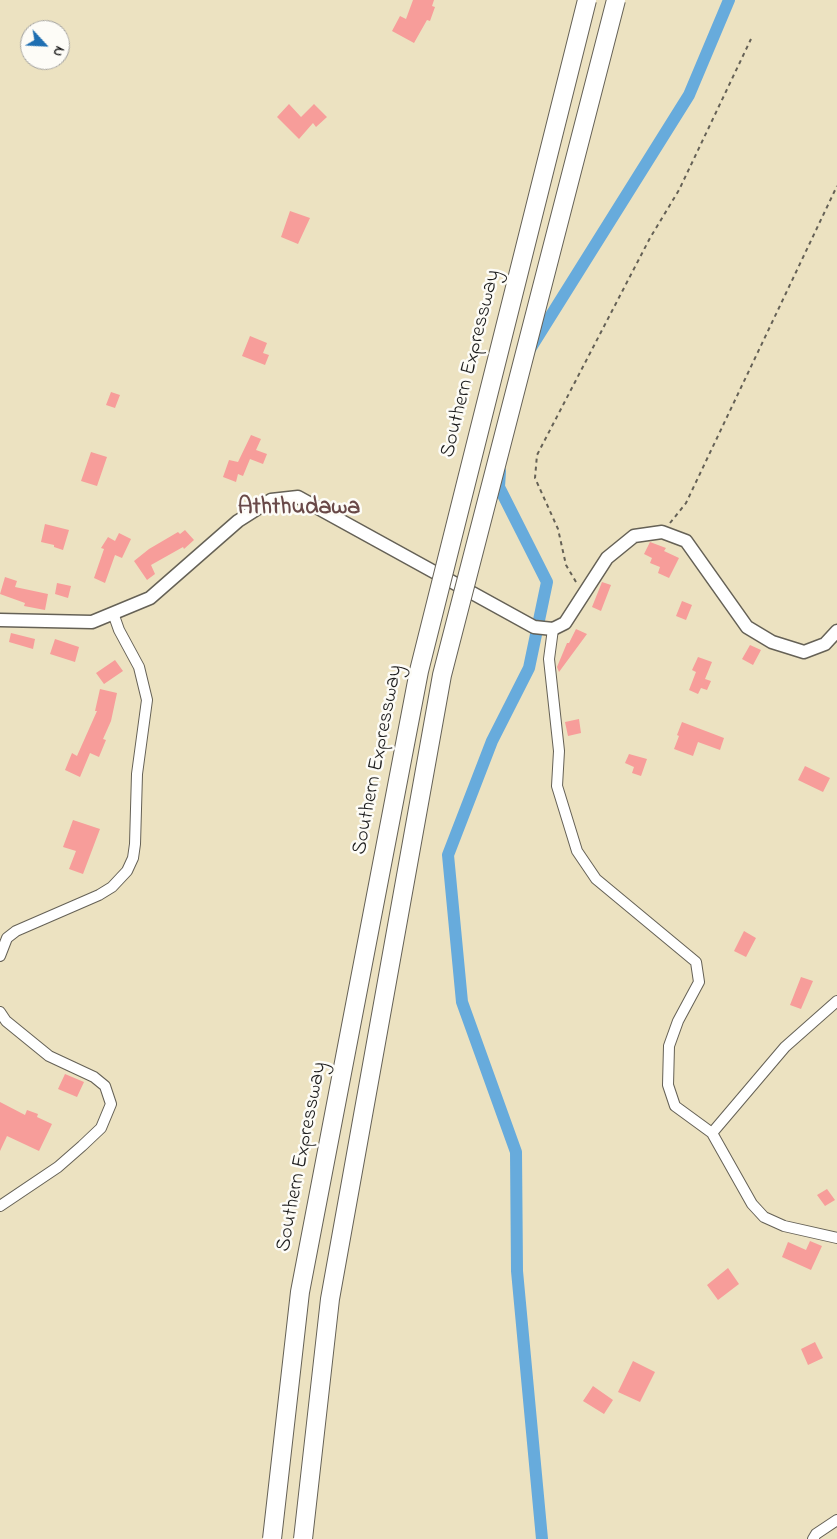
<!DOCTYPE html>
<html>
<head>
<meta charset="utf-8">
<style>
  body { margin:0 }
  #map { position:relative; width:837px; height:1539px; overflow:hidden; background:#ece2c1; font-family:"Indie Flower",sans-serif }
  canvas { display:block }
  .north { position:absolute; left:20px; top:20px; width:50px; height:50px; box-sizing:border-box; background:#fdfcf7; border:1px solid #a3a29f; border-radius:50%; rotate:115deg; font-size:14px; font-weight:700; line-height:20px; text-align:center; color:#1c1c1c }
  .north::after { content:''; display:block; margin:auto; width:18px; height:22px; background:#1f6fb2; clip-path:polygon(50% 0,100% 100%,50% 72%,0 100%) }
</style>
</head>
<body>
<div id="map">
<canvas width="837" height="1539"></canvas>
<div class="north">N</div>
</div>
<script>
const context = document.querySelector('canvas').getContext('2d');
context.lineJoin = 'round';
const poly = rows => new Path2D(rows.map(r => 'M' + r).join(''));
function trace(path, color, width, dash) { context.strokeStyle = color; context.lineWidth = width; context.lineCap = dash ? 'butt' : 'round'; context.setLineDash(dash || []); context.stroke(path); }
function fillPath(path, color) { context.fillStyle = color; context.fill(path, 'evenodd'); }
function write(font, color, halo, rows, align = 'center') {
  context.font = font + ' "Indie Flower",sans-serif'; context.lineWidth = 5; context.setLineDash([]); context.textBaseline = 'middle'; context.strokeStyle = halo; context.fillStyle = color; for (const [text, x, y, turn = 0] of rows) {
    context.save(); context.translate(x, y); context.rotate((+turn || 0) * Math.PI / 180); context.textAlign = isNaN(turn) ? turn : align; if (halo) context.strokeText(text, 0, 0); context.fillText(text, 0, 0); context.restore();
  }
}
const canal = poly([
  [530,349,689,95,729,0],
  [500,471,499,487,547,582,529,668,492,741,448,855,462,1002,516,1152,517,1271,542,1539]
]);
const building = poly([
  [413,0,434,0,432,6,435,7,430,21,427,20,414,43,392,31,400,16,406,19],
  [289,104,301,117,314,104,327,117,316,127,313,123,299,139,277,117],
  [290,211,310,218,298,244,281,237],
  [250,336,267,343,263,353,269,355,265,365,242,356],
  [111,392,120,395,115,408,106,405],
  [251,435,261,439,256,450,267,454,263,464,250,459,243,476,238,474,236,482,223,477,229,460,238,462],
  [91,452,107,457,97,486,81,481],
  [45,524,69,530,63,550,54,547,54,545,41,542],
  [185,530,194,540,184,549,183,547,151,565,155,574,147,580,134,561,149,549,178,532,180,534],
  [119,533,131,539,122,558,115,555,105,583,94,578,104,549,101,548,108,537,115,541],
  [650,542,666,548,664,551,679,558,669,578,658,573,660,567,650,563,652,558,644,554],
  [5,577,17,581,15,587,48,594,45,610,24,606,25,603,0,594],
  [602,582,611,585,601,611,592,607],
  [57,583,71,586,68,598,55,594],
  [682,601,692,605,686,620,676,616],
  [576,629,587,634,559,672,557,667,567,643,569,643],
  [11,633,35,639,33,649,9,642],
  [55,639,79,647,75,662,50,654],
  [750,645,761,650,753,665,742,659],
  [698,657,712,662,705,679,711,681,707,690,701,688,698,694,689,690,696,672,692,670],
  [115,660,123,671,104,684,96,673],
  [100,689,117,693,111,721,103,739,106,740,99,757,90,753,80,777,65,770,72,753,77,756,97,711,95,711],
  [579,719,581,733,568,736,565,722],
  [682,722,724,738,720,750,698,742,693,756,674,749,679,736,677,735],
  [629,754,647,759,641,776,632,773,634,767,625,763],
  [805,766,830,778,823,792,798,780],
  [73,820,100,829,83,874,69,869,76,851,63,847],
  [744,931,756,938,746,957,734,951],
  [801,977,813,981,801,1009,790,1005],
  [65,1074,84,1082,77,1097,58,1089],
  [0,1102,25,1115,27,1110,38,1114,37,1117,52,1124,39,1151,7,1136,0,1151],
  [827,1189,835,1200,825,1206,817,1195],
  [810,1241,822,1246,811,1270,782,1257,788,1242,806,1250],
  [728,1268,739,1284,718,1300,707,1285],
  [815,1342,823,1358,808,1365,801,1349],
  [633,1361,655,1372,640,1402,618,1392],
  [593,1386,613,1400,604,1414,583,1401]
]);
const path = poly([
  [670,523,686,503,837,186],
  [576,582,566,565,558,529,535,478,537,455,650,238,679,190,751,39]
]);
const minor = poly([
  [553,629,549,659,559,751,557,786,577,851,596,879,696,962,699,982,678,1021,669,1046,668,1085,675,1106,712,1133,752,1204,764,1217,784,1226,837,1238],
  [0,956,7,938,16,931,99,895,112,887,127,871,133,858,135,844,137,774,147,700,139,667,119,630,113,613],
  [0,1012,6,1021,49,1056,94,1077,105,1086,111,1104,101,1128,82,1146,58,1167,0,1206],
  [712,1133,785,1047,837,1001],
  [813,1539,816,1534,837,1520]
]);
const tertiary = poly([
  [0,620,92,622,150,598,238,521,271,500,298,497,534,627,553,629,565,623,607,558,634,536,662,532,686,541,747,627,772,642,804,652,825,644,837,631]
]);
const motorwayBridge = poly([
  [272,1539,300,1292,419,671,587,0],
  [303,1539,330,1299,442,675,616,0]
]);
const streetNames = [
  ["Southern Expressway",472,364,-76],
  ["Southern Expressway",379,760,-79],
  ["Southern Expressway",303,1157,-79]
];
const quarterNames = [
  ["Aththudawa",299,509]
];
trace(canal, '#67abdc', 12);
fillPath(building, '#f79d9a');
trace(minor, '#656156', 12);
trace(tertiary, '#656156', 15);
trace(path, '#656156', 2, [4, 4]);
trace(minor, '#fff', 10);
trace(tertiary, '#fff', 12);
trace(motorwayBridge, '#656156', 20, []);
trace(motorwayBridge, '#fff', 18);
write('21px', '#1c1c1c', '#fdfcf7', streetNames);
write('bold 24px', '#694948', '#fdfcf7', quarterNames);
</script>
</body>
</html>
